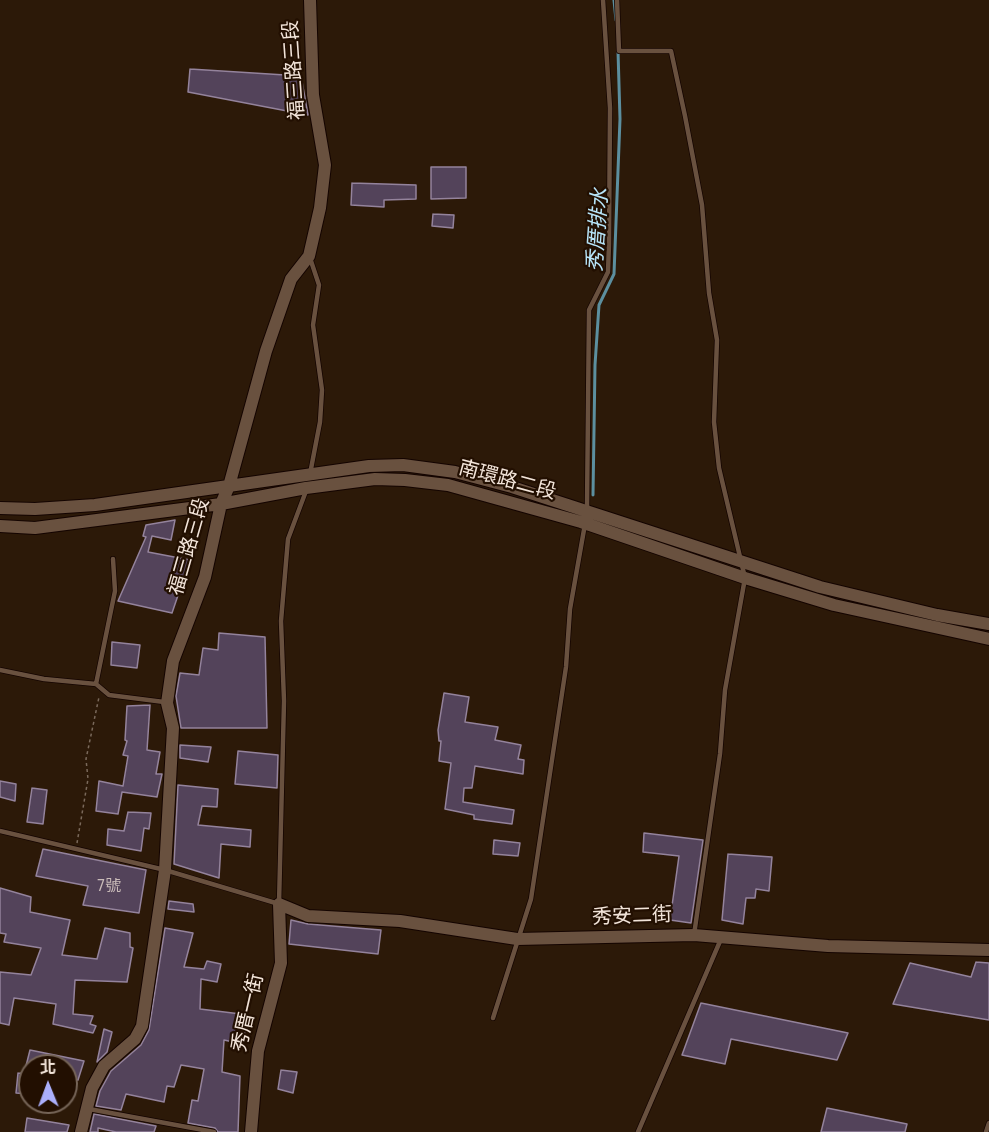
<!DOCTYPE html>
<html>
<head>
<meta charset="utf-8">
<style>
  body { margin:0 }
  #map { position:relative; width:989px; height:1132px; overflow:hidden; background:#2c1908; font-family:"Roboto Condensed","Noto Sans TC",sans-serif }
  canvas { display:block }
  .north { position:absolute; left:18px; top:1054px; width:60px; height:60px; box-sizing:border-box; background:#220f01; border:2px solid #756457; border-radius:50%; rotate:359deg; font-size:16px; font-weight:700; line-height:24px; text-align:center; color:#f2e4d9 }
  .north::after { content:''; display:block; margin:auto; width:21px; height:27px; background:#abaffb; clip-path:polygon(50% 0,100% 100%,50% 72%,0 100%) }
</style>
</head>
<body>
<div id="map">
<canvas width="989" height="1132"></canvas>
<div class="north">北</div>
</div>
<script>
const context = document.querySelector('canvas').getContext('2d');
context.lineJoin = 'round';
const poly = rows => new Path2D(rows.map(r => 'M' + r).join(''));
function trace(path, color, width, dash) { context.strokeStyle = color; context.lineWidth = width; context.lineCap = dash ? 'butt' : 'round'; context.setLineDash(dash || []); context.stroke(path); }
function fillPath(path, color) { context.fillStyle = color; context.fill(path, 'evenodd'); }
function write(font, color, halo, rows, align = 'center') {
  context.font = font + ' "Roboto Condensed","Noto Sans TC",sans-serif'; context.lineWidth = 4.5; context.setLineDash([]); context.textBaseline = 'middle'; context.strokeStyle = halo; context.fillStyle = color; for (const [text, x, y, turn = 0] of rows) {
    context.save(); context.translate(x, y); context.rotate((+turn || 0) * Math.PI / 180); context.textAlign = isNaN(turn) ? turn : align; if (halo) context.strokeText(text, 0, 0); context.fillText(text, 0, 0); context.restore();
  }
}
const stream = poly([
  [614,0,616,20],
  [593,495,595,365,599,305,614,274,620,119,618,51]
]);
const building = poly([
  [190,69,301,76,308,115,188,92,190,69],
  [431,167,466,167,466,198,431,199,431,167],
  [352,183,416,185,416,199,384,200,384,207,351,205,352,183],
  [433,214,454,215,453,228,432,226,433,214],
  [175,520,171,540,152,536,148,552,190,560,172,613,118,601,146,537,143,536,146,525,175,520],
  [219,633,265,637,267,728,181,728,176,696,180,673,199,675,203,648,218,650,219,633],
  [112,642,140,645,137,668,111,665,112,642],
  [444,693,469,697,465,722,498,727,495,740,521,745,518,759,524,760,523,774,475,766,472,788,464,788,463,802,514,810,512,824,474,819,474,815,445,809,451,763,439,761,441,741,439,741,438,730,444,693],
  [150,705,147,750,160,752,156,774,162,774,157,797,122,792,118,814,96,811,99,781,123,786,128,756,123,755,127,741,125,740,127,706,150,705],
  [180,745,211,747,208,762,180,758,180,745],
  [238,751,278,755,277,788,235,784,238,751],
  [0,781,16,784,15,801,0,797,0,781],
  [178,785,218,789,217,807,202,806,198,825,251,830,250,847,221,844,219,878,174,864,178,785],
  [32,788,47,790,43,824,27,822,32,788],
  [128,812,151,813,149,829,144,828,141,851,107,845,108,829,124,831,128,812],
  [644,833,703,840,691,923,670,920,679,856,643,852,644,833],
  [494,840,520,843,518,856,493,854,494,840],
  [43,849,146,870,139,913,83,905,88,886,36,876,43,849],
  [728,854,772,857,769,891,756,889,755,898,746,898,743,924,722,920,728,854],
  [0,888,31,897,30,912,70,920,62,955,97,959,105,928,130,933,130,947,133,948,127,982,75,980,73,1014,93,1016,90,1024,96,1026,93,1033,53,1024,56,1004,14,998,9,1025,0,1023,0,972,31,975,41,948,4,942,6,934,0,933,0,888],
  [169,901,193,904,194,912,168,909,169,901],
  [291,920,308,924,381,930,378,954,289,944,291,920],
  [165,928,193,933,184,967,204,969,207,961,221,964,217,982,201,979,200,1009,249,1015,242,1044,224,1040,222,1072,240,1076,238,1132,218,1132,215,1128,188,1123,192,1100,198,1101,204,1069,181,1065,174,1087,167,1086,164,1102,126,1094,121,1110,96,1106,100,1091,111,1071,141,1045,149,1030,165,928],
  [976,962,989,963,989,1020,893,1004,910,963,971,977,976,962],
  [701,1003,848,1033,837,1060,731,1039,725,1064,682,1055,701,1003],
  [104,1029,112,1032,107,1052,97,1062,104,1029],
  [30,1050,84,1061,78,1080,66,1079,66,1066,26,1066,30,1050],
  [281,1070,297,1072,293,1093,278,1089,281,1070],
  [18,1073,30,1074,30,1094,16,1093,18,1073],
  [827,1108,907,1124,905,1132,821,1132,827,1108],
  [94,1114,156,1126,154,1132,116,1132,98,1128,98,1132,90,1132,94,1114],
  [27,1118,69,1125,67,1132,25,1132,27,1118]
]);
const path = poly([
  [77,843,88,779,86,759,99,697]
]);
const service = poly([
  [617,0,619,51,671,51,685,116,702,205,709,293,717,340,714,422,719,468,745,578,725,690,720,754,694,935],
  [310,474,320,422,322,390,313,325,319,285,310,258],
  [587,509,589,310,608,272,609,244,610,108,603,0],
  [113,559,115,591,96,684,109,695,164,702],
  [0,670,44,679,96,684],
  [0,831,165,870,279,904,284,701,281,621,288,539,306,491],
  [493,1018,531,899,566,667,570,609,585,524],
  [89,1109,214,1132],
  [638,1132,721,939],
  [986,1132,989,1123]
]);
const tertiary = poly([
  [0,508,35,509,95,505,369,466,403,465,455,472,512,487,820,587,937,615,989,624],
  [0,526,35,528,221,504,306,488,375,479,405,480,448,485,581,522,745,578,834,605,989,639],
  [81,1132,92,1088,104,1066,135,1039,142,1026,165,870,173,728,167,703,173,661,205,577,221,504,229,486,266,351,291,279,309,256,320,208,325,165,313,95,310,0],
  [251,1132,258,1051,281,963,279,904,308,916,400,921,517,939,694,935,828,946,989,950]
]);
const numberNames = [
  ["7號",109,887]
];
const streetNames = [
  ["福三路三段",295,70,-94],
  ["南環路二段",507,481,15],
  ["福三路三段",190,547,-74],
  ["秀安二街",632,917,-2],
  ["秀厝一街",249,1013,-77]
];
const waterNames = [
  ["秀厝排水",599,230,-86]
];
trace(stream, '#5c8f9f', 3);
fillPath(building, '#53435a');
trace(building, '#94839c', 1.5);
trace(service, '#140400', 6);
trace(tertiary, '#140400', 14);
trace(path, '#7a695b', 1.5, [3, 3]);
trace(service, '#69513f', 4.5);
trace(tertiary, '#69513f', 12);
write('16px', '#cabcb9', null, numberNames);
write('20px', '#f2e4d9', '#220f01', streetNames);
write('italic 21px', '#b8e5f9', '#220f01', waterNames);
</script>
</body>
</html>
